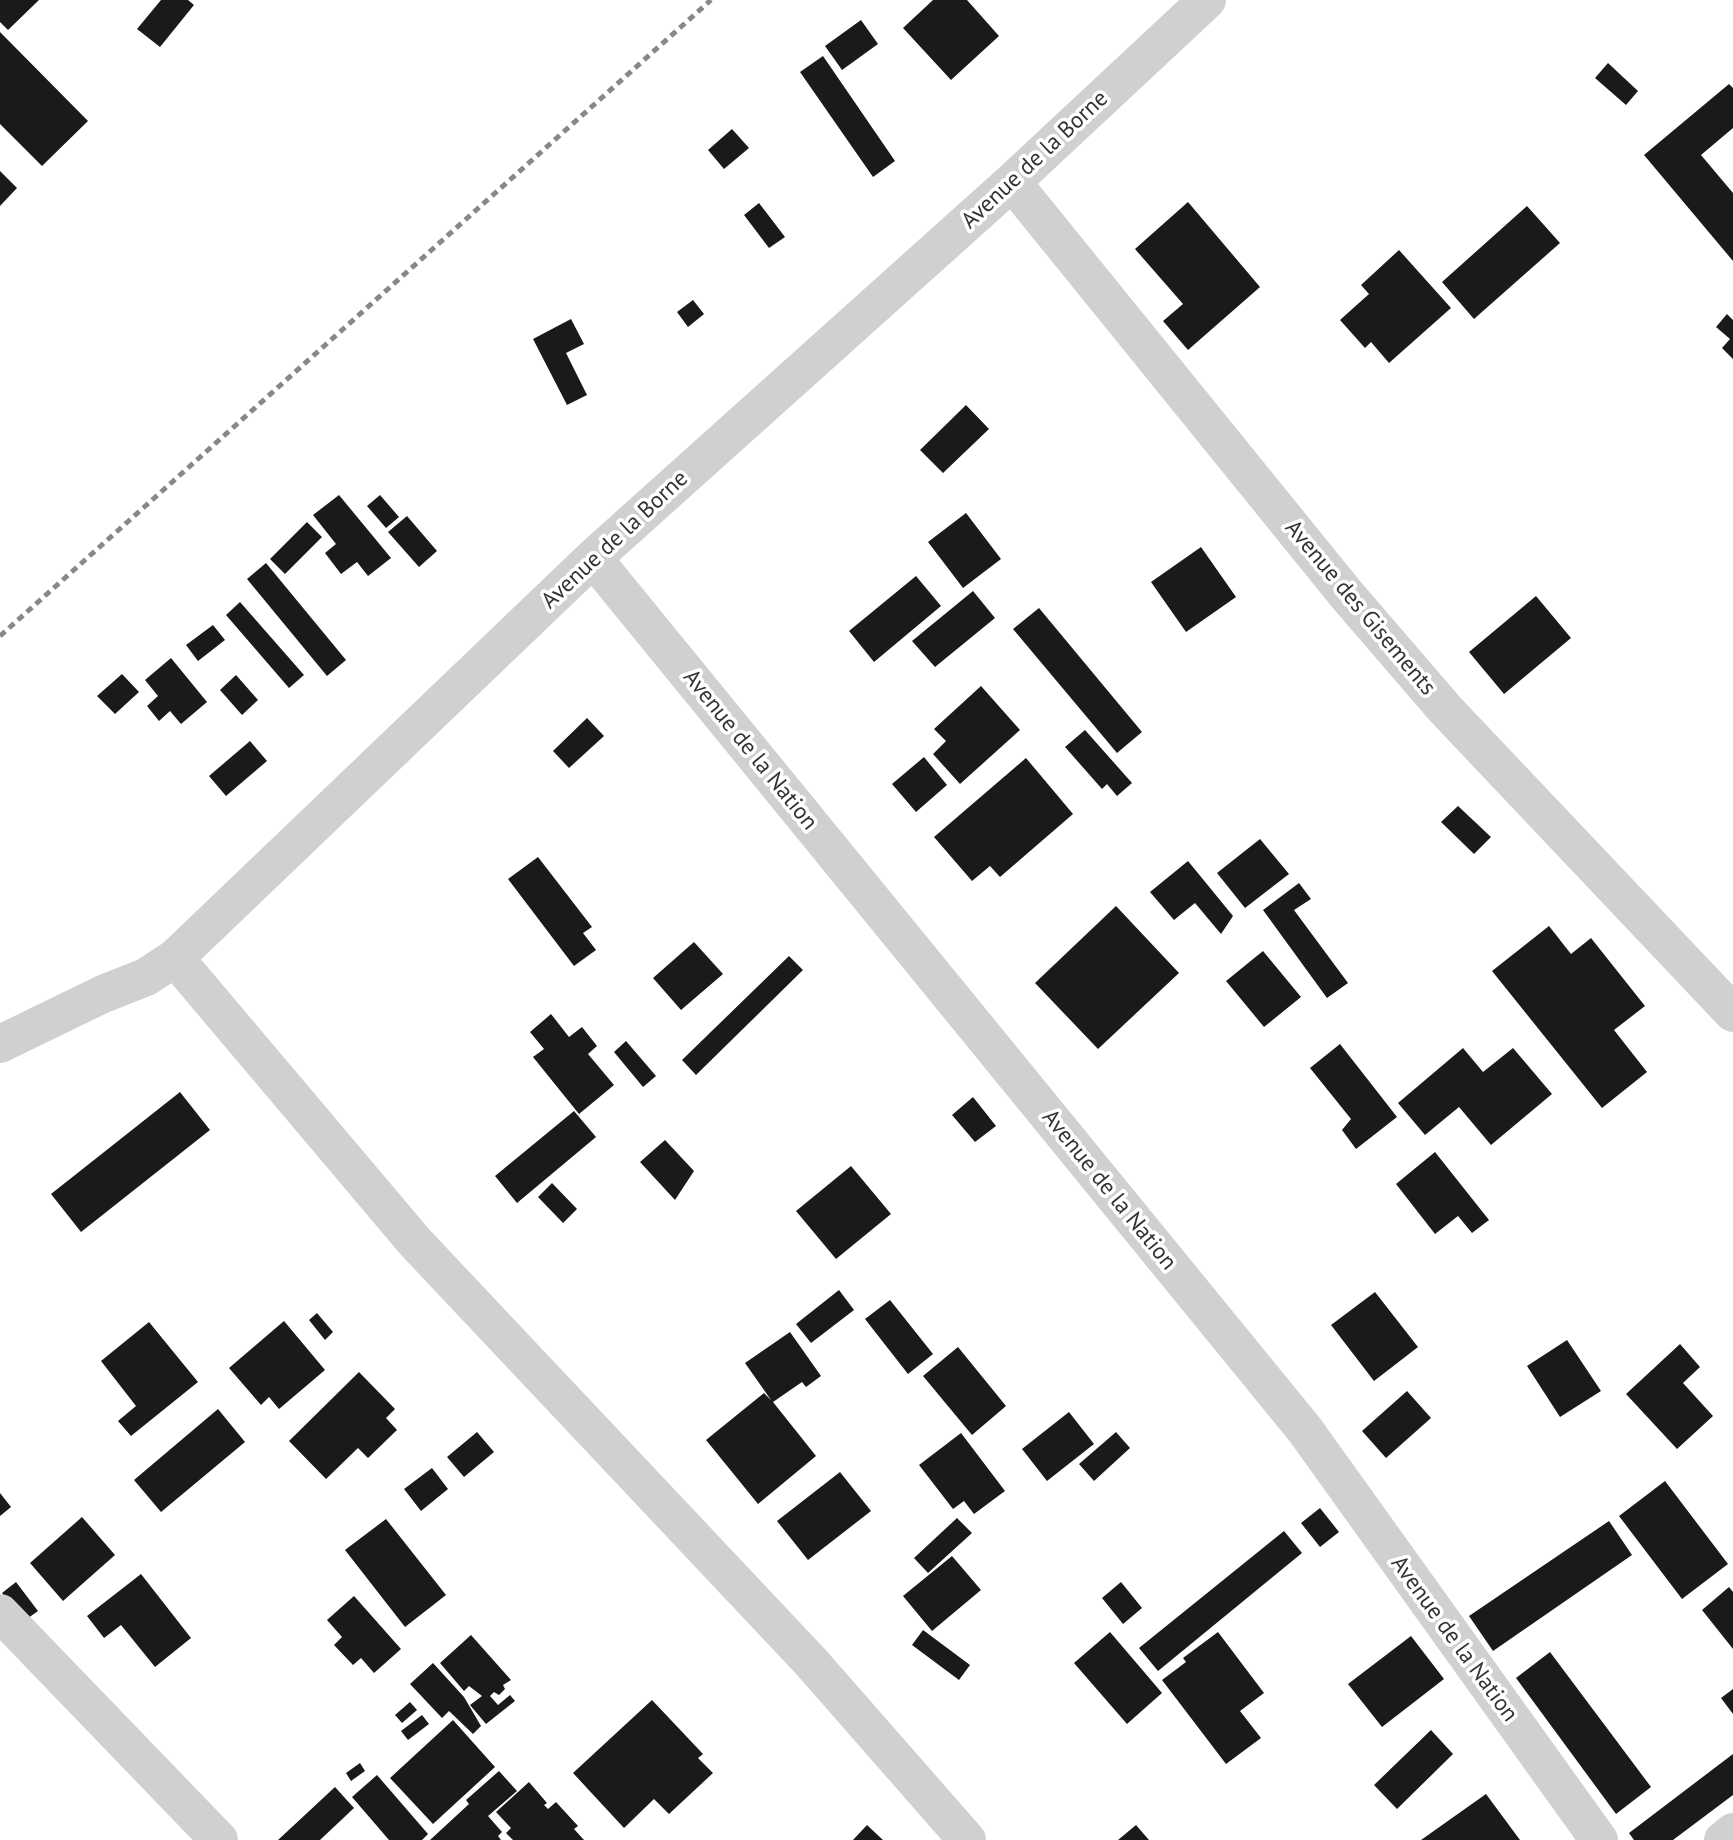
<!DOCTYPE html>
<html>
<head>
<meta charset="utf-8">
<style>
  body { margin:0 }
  canvas { display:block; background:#fff }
</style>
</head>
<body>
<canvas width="1733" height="1840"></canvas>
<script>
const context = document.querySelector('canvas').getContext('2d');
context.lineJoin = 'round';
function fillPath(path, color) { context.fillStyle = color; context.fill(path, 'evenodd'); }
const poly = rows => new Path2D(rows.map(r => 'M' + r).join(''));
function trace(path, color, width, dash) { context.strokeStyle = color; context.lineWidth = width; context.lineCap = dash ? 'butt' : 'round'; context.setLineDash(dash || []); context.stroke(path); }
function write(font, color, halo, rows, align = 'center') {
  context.font = font + ' "PT Sans",sans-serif'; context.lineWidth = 7; context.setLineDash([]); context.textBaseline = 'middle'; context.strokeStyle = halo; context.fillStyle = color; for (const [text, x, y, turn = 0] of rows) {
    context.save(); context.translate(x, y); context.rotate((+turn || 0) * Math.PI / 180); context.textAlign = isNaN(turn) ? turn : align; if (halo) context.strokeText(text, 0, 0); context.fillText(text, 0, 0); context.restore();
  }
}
const building = poly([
  [0,0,39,0,8,30,0,22],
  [161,0,188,0,194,5,160,47,137,29],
  [933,0,967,0,999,36,951,80,903,28],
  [861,20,878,44,842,70,825,46],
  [0,32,88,121,42,166,0,124],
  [823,56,895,161,873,177,800,72],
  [1608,63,1638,91,1626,105,1595,78],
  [1729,84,1733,88,1733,128,1701,155,1733,193,1733,261,1644,155],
  [732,129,749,148,724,169,708,150],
  [0,171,17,188,0,206],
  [1188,202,1260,287,1188,350,1163,321,1183,304,1135,249],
  [759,203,785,237,769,248,744,215],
  [1527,206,1560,243,1474,319,1442,282],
  [1399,250,1451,308,1389,363,1371,342,1365,348,1340,320,1369,294,1361,285],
  [693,300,704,314,688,327,677,312],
  [1727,314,1733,320,1733,359,1722,348,1730,339,1716,327],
  [571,319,584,344,566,353,587,395,567,405,533,339],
  [966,405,989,429,943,473,920,450],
  [339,495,391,558,368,576,357,562,341,574,325,553,336,544,313,515],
  [380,495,399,517,386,528,367,506],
  [966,513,1001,559,963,588,928,542],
  [407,516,437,551,419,567,388,532],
  [307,522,322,537,285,574,270,559],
  [1201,547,1236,597,1186,632,1151,582],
  [266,563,346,660,327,676,247,579],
  [916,576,941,606,874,662,849,631],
  [973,591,995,618,935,667,912,641],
  [1536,596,1571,638,1504,694,1469,652],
  [240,602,304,675,289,688,226,615],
  [1039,608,1142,732,1117,753,1013,629],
  [213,625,225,640,198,661,186,645],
  [171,658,207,702,181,724,170,711,159,721,147,706,158,696,145,680],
  [122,674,139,692,115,714,97,696],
  [236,675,258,700,242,715,220,690],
  [981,686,1020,730,960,784,933,754,946,741,934,729],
  [587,718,604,736,569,768,553,751],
  [1085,730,1132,783,1117,796,1107,784,1102,789,1065,747],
  [250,741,267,761,226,796,209,776],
  [924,757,947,785,916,812,892,784],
  [1026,758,1073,814,1000,877,990,866,972,881,934,837],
  [1458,806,1491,837,1474,854,1441,822],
  [1260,839,1289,874,1245,908,1217,873],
  [538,857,592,927,583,933,596,950,574,966,508,879],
  [1188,861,1233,916,1221,934,1195,903,1174,920,1150,892],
  [1299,883,1311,899,1294,910,1348,983,1327,998,1263,910],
  [1116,906,1179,973,1098,1049,1035,983],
  [1549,926,1571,954,1591,938,1645,1006,1614,1030,1647,1072,1602,1108,1492,971],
  [694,942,723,974,681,1010,653,978],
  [1263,951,1301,997,1264,1027,1226,981],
  [789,956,803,970,696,1075,682,1060],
  [551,1014,569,1037,582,1027,597,1046,588,1054,614,1085,579,1114,533,1057,544,1049,530,1032],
  [626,1041,656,1076,643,1087,614,1052],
  [1340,1044,1397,1117,1356,1149,1342,1130,1351,1119,1310,1068],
  [1463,1048,1483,1072,1513,1048,1552,1094,1491,1145,1459,1107,1425,1135,1398,1103],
  [180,1092,210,1130,81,1232,51,1194],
  [973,1097,996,1126,975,1142,952,1115],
  [574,1111,596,1137,517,1203,495,1176],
  [665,1140,694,1171,675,1200,640,1162],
  [1435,1152,1489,1220,1472,1233,1458,1216,1435,1234,1396,1184],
  [851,1166,891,1214,836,1259,796,1211],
  [552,1183,577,1209,563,1223,538,1197],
  [839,1290,854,1310,811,1343,796,1324],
  [1375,1292,1418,1347,1374,1381,1331,1325],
  [890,1300,933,1354,908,1374,865,1319],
  [317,1313,333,1332,325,1340,309,1320],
  [284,1321,325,1370,279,1409,269,1397,261,1405,229,1368],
  [149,1322,198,1382,131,1436,118,1421,136,1406,101,1361],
  [790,1332,821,1376,806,1387,802,1382,773,1402,816,1456,758,1504,706,1440,764,1393,771,1400,745,1363],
  [1567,1340,1601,1391,1560,1417,1527,1366],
  [1680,1344,1700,1367,1683,1383,1713,1416,1677,1449,1626,1394],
  [958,1347,1006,1406,972,1435,923,1376],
  [359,1372,395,1409,386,1418,397,1430,368,1458,358,1448,326,1479,289,1441],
  [1407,1391,1431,1418,1386,1458,1362,1431],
  [218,1409,245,1442,161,1512,134,1480],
  [1069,1412,1094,1444,1047,1481,1022,1449],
  [477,1432,494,1452,464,1477,447,1457],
  [1116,1432,1130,1448,1094,1481,1079,1464],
  [961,1433,1005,1491,974,1514,964,1501,953,1509,919,1465],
  [432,1468,448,1489,421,1511,404,1489],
  [840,1472,871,1511,808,1560,777,1521],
  [1665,1481,1728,1564,1682,1599,1619,1516],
  [0,1493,11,1507,0,1516],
  [1320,1508,1339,1532,1320,1547,1301,1523],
  [82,1517,115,1555,63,1601,30,1563],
  [957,1518,972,1533,928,1573,914,1558],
  [386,1519,446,1595,405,1627,345,1550],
  [1609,1521,1632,1555,1493,1651,1469,1616],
  [1284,1531,1302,1553,1158,1671,1139,1648],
  [952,1556,981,1590,932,1631,903,1596],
  [141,1574,191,1638,155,1667,121,1625,104,1638,87,1616],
  [16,1582,38,1611,24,1621,2,1593],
  [1121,1582,1142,1608,1123,1624,1102,1598],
  [1729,1587,1733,1592,1733,1649,1702,1610],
  [354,1596,401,1649,374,1673,361,1658,353,1665,334,1645,342,1637,327,1620],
  [923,1630,970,1665,959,1680,912,1645],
  [1110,1632,1162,1693,1127,1724,1074,1663],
  [1218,1632,1264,1693,1240,1711,1261,1738,1226,1764,1162,1680,1186,1662,1183,1658],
  [471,1635,511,1680,503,1685,505,1689,499,1695,494,1692,490,1696,498,1705,510,1695,515,1701,486,1724,470,1705,482,1696,469,1686,464,1691,440,1663],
  [1411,1636,1444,1679,1382,1727,1348,1684],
  [1550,1652,1651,1787,1616,1814,1516,1678],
  [433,1663,464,1697,481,1726,473,1734,449,1711,442,1718,410,1684],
  [1733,1689,1733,1714,1721,1698],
  [652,1700,703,1754,698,1758,713,1773,669,1814,654,1799,624,1828,573,1773],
  [410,1702,417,1710,402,1723,395,1715],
  [422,1715,429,1724,408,1740,401,1731],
  [453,1720,495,1767,433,1824,390,1778],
  [1431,1730,1453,1754,1397,1809,1374,1785],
  [1733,1754,1733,1795,1673,1840,1634,1840,1629,1833],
  [360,1763,365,1771,351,1781,346,1773],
  [499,1771,517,1791,488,1816,502,1832,498,1836,501,1840,430,1840,469,1804,466,1800],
  [377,1775,428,1834,422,1840,389,1840,352,1797],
  [529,1782,547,1803,544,1805,548,1809,556,1802,578,1826,574,1829,584,1840,513,1840,506,1833,511,1828,496,1812],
  [335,1787,354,1808,320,1840,278,1840],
  [1486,1794,1520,1840,1421,1840],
  [867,1825,883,1840,853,1840],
  [1136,1825,1149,1840,1118,1840]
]);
const street = poly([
  [1012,182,1346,594,1445,709,1733,1013],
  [593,558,1305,1430,1599,1840],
  [175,958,415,1242,811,1662,967,1840],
  [0,1044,103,994,146,977,175,958,593,558,1012,182,1207,0],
  [0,1613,219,1840],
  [1723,1840,1733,1832]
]);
const rail = poly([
  [0,636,711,0]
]);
const streetNames = [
  ["Avenue de la Borne",1035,160,-43],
  ["Avenue de la Borne",615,540,-43],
  ["Avenue des Gisements",1360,608,50],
  ["Avenue de la Nation",750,750,51],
  ["Avenue de la Nation",1109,1190,51],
  ["Avenue de la Nation",1454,1639,54]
];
fillPath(building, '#1a1a1a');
trace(street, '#d0d0d0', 38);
trace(rail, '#888', 5, [7, 5]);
write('23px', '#333', '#fff', streetNames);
</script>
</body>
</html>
